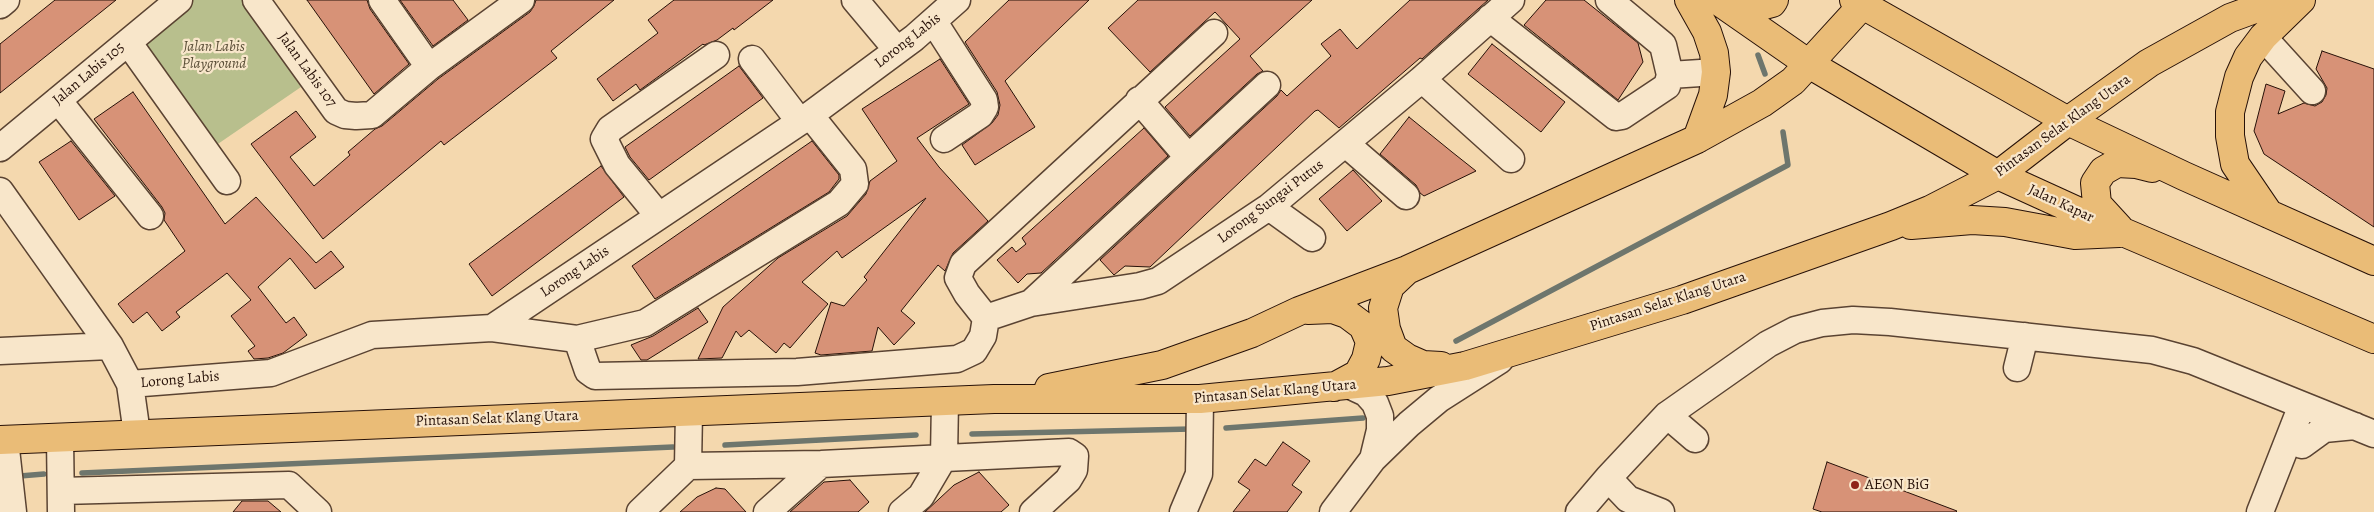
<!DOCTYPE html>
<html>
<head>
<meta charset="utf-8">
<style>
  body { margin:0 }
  canvas { display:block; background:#f4d8ae }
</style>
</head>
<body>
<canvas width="2374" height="512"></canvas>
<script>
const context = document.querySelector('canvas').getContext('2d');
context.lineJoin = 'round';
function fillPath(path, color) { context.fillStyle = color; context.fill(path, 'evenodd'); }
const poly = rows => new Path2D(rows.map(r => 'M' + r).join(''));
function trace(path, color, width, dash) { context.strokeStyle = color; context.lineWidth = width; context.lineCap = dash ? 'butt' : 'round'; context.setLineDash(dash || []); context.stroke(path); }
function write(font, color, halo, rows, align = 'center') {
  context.font = font + ' Alegreya,serif'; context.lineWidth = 4.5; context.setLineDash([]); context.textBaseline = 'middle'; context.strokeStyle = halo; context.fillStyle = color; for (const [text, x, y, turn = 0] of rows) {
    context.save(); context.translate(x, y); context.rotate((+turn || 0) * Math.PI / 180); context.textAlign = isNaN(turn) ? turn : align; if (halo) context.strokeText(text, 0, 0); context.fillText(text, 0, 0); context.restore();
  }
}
const green = poly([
  [193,0,243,0,301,87,212,148,139,44]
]);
const stream = poly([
  [1758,55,1765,74],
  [1456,341,1788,165,1783,132],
  [1226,428,1363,418],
  [972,434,1191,429],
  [725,445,916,435],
  [82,473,673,447],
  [20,476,44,474]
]);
const building = poly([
  [55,0,116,0,0,93,0,44,55,0],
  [307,0,367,0,370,9,409,64,374,94,307,0],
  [400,0,453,0,468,20,433,46,400,0],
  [536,0,614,0,551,51,557,58,444,145,441,141,323,239,251,144,296,111,316,137,290,157,314,186,350,155,348,152,375,129,382,126,438,79,530,12,534,6,536,0],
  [674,0,773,0,734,30,733,28,717,40,704,45,703,44,640,90,636,84,613,101,597,79,658,33,648,20,674,0],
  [1009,0,1089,0,1005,81,1035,127,975,165,962,145,992,123,998,115,1000,105,997,92,965,42,1009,0],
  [1138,0,1312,0,1250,56,1263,71,1257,74,1190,136,1165,107,1240,39,1215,12,1150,72,1108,28,1138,0],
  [1410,0,1488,0,1422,59,1420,58,1339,128,1318,110,1315,111,1150,267,1125,266,1114,275,1100,260,1277,96,1281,90,1287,96,1331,56,1321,44,1340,29,1357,49,1410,0],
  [1546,0,1584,0,1638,43,1643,62,1618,100,1524,25,1546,0],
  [1492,44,1565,102,1541,132,1468,74,1492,44],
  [2322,51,2374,69,2374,227,2264,154,2254,131,2266,84,2285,91,2278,114,2304,103,2315,106,2322,102,2326,95,2327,88,2316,69,2322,51],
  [940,59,969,104,917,138,939,167,988,221,953,253,945,271,938,265,901,311,915,323,894,345,878,327,872,351,821,355,815,353,831,302,844,306,867,280,864,277,926,198,842,258,837,251,802,282,828,304,790,348,784,343,776,353,749,330,741,337,736,331,722,358,698,359,723,307,778,258,847,216,866,194,870,181,897,161,862,109,940,59],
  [739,66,763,98,649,180,630,157,625,147,739,66],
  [133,92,225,224,256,197,316,263,331,251,344,267,315,289,290,258,258,287,286,323,294,317,307,335,283,353,268,358,254,359,248,351,255,346,231,316,251,300,227,273,176,312,180,317,162,331,147,312,133,323,118,304,185,251,164,220,165,213,162,207,94,119,133,92],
  [1409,117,1452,152,1476,171,1424,196,1420,193,1416,185,1380,154,1409,117],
  [1144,128,1168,156,1041,273,1027,274,1018,283,997,260,1012,247,1016,252,1026,244,1022,238,1144,128],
  [71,141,115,196,79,220,39,162,71,141],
  [812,141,839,175,839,179,829,192,655,299,632,266,812,141],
  [601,166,624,197,492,296,469,264,601,166],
  [1353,170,1382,201,1347,231,1319,199,1353,170],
  [698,308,708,322,647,360,641,360,631,345,653,336,698,308],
  [1283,442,1310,461,1292,485,1302,492,1287,512,1233,512,1250,490,1238,482,1255,459,1266,466,1283,442],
  [1827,462,1957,511,1956,512,1822,512,1813,509,1827,462],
  [979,472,1009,505,1001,512,925,512,954,485,979,472],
  [850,480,869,502,858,512,790,512,824,482,850,480],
  [716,488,725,489,746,512,680,512,697,497,716,488],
  [242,501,268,501,281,512,233,512,242,501]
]);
const minor = poly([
  [256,0,336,111,345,115,356,116,372,115,429,67,521,0],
  [382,0,429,67],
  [855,0,897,50],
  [0,5,6,0],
  [1490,18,1616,117,1622,116,1667,86,1670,75,1663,45,1609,0],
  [934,22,984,100,985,107,980,115,944,139],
  [2263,37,2312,91],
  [128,42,227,181],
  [752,59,800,122],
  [1670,75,1716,72],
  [1422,79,1511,159],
  [58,100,150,216],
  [1139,100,1188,157],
  [1346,144,1406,196],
  [0,148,179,0],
  [0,191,110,346,130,384,137,434],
  [1269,207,1312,238],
  [658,215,617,165,604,139,610,129,716,55],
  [1031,303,1267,85],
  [986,318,1031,303,1140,286,1158,281,1269,207,1422,79,1511,0],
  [986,318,967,294,958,278,963,264,1214,33],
  [492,328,577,339,645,323,839,203,855,184,853,169,810,115],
  [577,339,588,371,595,376,797,372,957,359,974,351,983,336,986,318],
  [0,351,110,346],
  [2017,368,2025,336],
  [130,384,271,373,372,335,492,328,810,115,914,38,957,0],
  [1667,415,1695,439],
  [60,438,61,512],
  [5,440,13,512],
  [2302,445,2324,429,2355,426],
  [1373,459,1409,424,1439,399,1500,360],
  [688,466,821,464,1069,452,1075,456,1074,470,1068,480,1033,512],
  [1608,478,1628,499,1661,512],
  [61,491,289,485,318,512],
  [640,512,688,466,689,412],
  [767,512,821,464],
  [902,512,921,496,944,457,945,401],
  [1183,512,1199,474,1200,399],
  [1333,512,1373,459,1380,430,1380,416,1375,403,1366,393,1351,386],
  [1579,512,1608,478,1667,415,1768,344,1795,330,1822,323,1853,320,1890,322,2152,350,2193,361,2374,434],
  [2260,512,2302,405]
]);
const highway = poly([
  [1689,0,1707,32,1714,53,1716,72,1713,95,1697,139],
  [1717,0,1809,64,1998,175,2123,232,2374,339],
  [1854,0,2068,121,2184,176,2374,261],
  [1728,7,1757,7,1772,3,1774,0],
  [2269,214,2235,164,2230,136,2230,112,2239,77,2248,57,2263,37,2301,0],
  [1911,225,1972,220,2005,222,2075,235,2119,233],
  [2119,228,2097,204,2095,183,2103,171,2117,163,2136,164,2152,168],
  [1407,270,1390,286,1383,308,1386,329,1393,348,1407,358,1423,365,1441,366],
  [1308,310,1333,309,1347,314,1363,326,1370,342,1366,359,1358,374,1334,387],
  [1049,388,1162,365,1252,333,1299,311,1407,270,1697,139,1762,103,1793,81,1867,0],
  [0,440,994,399,1200,399,1388,381,1465,366,1682,300,1891,226,1930,210,1998,175,2068,121,2149,63,2230,18,2279,0]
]);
const markers = [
  [1855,485,5,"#8f2418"]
];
const streetNames = [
  ["Lorong Labis",908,41,-38],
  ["Jalan Labis 107",307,70,54],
  ["Jalan Labis 105",89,74,-40],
  ["Pintasan Selat Klang Utara",2063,126,-36],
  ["Lorong Sungai Putus",1271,202,-37],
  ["Jalan Kapar",2061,204,25],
  ["Lorong Labis",575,272,-34],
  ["Pintasan Selat Klang Utara",1668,302,-18],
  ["Lorong Labis",180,380,-5],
  ["Pintasan Selat Klang Utara",1275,392,-5],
  ["Pintasan Selat Klang Utara",497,419,-2]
];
const parkNames = [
  ["Jalan Labis",214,47],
  ["Playground",214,64]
];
const poiNames = [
  ["AEON BiG",1865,485]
];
fillPath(green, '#b8bf8d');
trace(stream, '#6e766d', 5.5);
fillPath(building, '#d79277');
trace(building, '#271108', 1);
trace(minor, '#5a4332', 29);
trace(highway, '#271108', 30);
trace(minor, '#f8e6ca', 26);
trace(highway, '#eabc77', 28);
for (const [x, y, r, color] of markers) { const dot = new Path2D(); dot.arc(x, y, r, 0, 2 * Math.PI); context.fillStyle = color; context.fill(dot); trace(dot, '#f8e6ca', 2); }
write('15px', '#271108', '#f8e6ca', streetNames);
write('italic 15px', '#5a4e37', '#f8e6ca', parkNames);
write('15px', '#271108', '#f8e6ca', poiNames, 'left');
</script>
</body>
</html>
